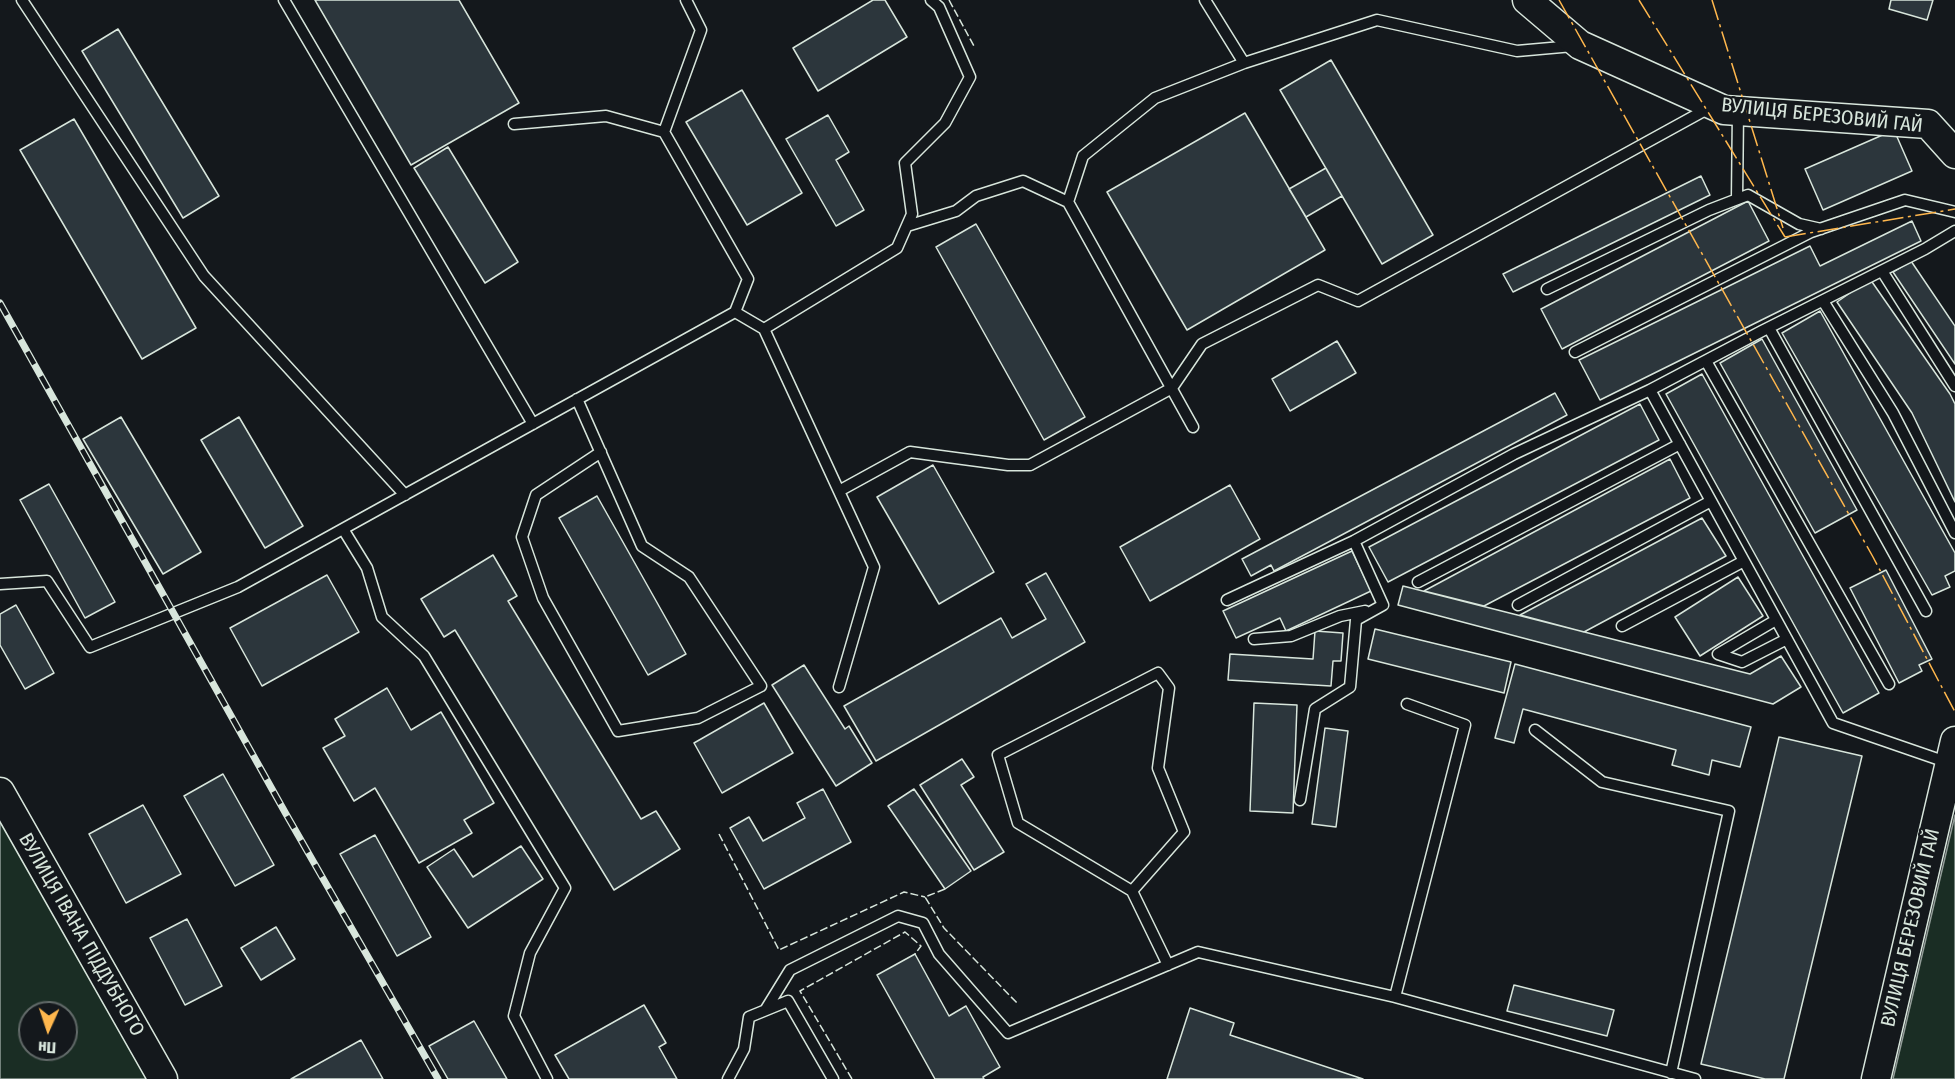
<!DOCTYPE html>
<html>
<head>
<meta charset="utf-8">
<style>
  body { margin:0 }
  #map { position:relative; width:1955px; height:1079px; overflow:hidden; background:#14181c; font-family:"Fira Sans Condensed",sans-serif }
  canvas { display:block }
  .north { position:absolute; left:18px; top:1001px; width:60px; height:60px; box-sizing:border-box; background:#14181c; border:2px solid #626a69; border-radius:50%; rotate:183deg; font-size:16px; font-weight:700; line-height:24px; text-align:center; color:#d8e6dc }
  .north::after { content:''; display:block; margin:auto; width:21px; height:27px; background:#ffb74d; clip-path:polygon(50% 0,100% 100%,50% 72%,0 100%) }
</style>
</head>
<body>
<div id="map">
<canvas width="1955" height="1079"></canvas>
<div class="north">Пн</div>
</div>
<script>
const context = document.querySelector('canvas').getContext('2d');
context.lineJoin = 'round';
function fillPath(path, color) { context.fillStyle = color; context.fill(path, 'evenodd'); }
const poly = rows => new Path2D(rows.map(r => 'M' + r).join(''));
function trace(path, color, width, dash) { context.strokeStyle = color; context.lineWidth = width; context.lineCap = dash ? 'butt' : 'round'; context.setLineDash(dash || []); context.stroke(path); }
function write(font, color, halo, rows, align = 'center') {
  context.font = font + ' "Fira Sans Condensed",sans-serif'; context.lineWidth = 4.5; context.setLineDash([]); context.textBaseline = 'middle'; context.strokeStyle = halo; context.fillStyle = color; for (const [text, x, y, turn = 0] of rows) {
    context.save(); context.translate(x, y); context.rotate((+turn || 0) * Math.PI / 180); context.textAlign = isNaN(turn) ? turn : align; if (halo) context.strokeText(text, 0, 0); context.fillText(text, 0, 0); context.restore();
  }
}
const green = poly([
  [0,811,154,1079,0,1079,0,811],
  [30,1013,66,1013,66,1049,30,1049,30,1013],
  [1955,815,1955,1079,1893,1079,1955,815]
]);
const building = poly([
  [315,0,459,0,519,103,411,165,315,0],
  [873,0,885,0,907,37,818,91,793,48,873,0],
  [1891,0,1933,0,1927,20,1889,9,1891,0],
  [118,29,219,196,183,218,82,51,118,29],
  [1331,60,1433,235,1382,264,1280,90,1331,60],
  [742,90,802,193,747,225,686,122,742,90],
  [1245,113,1325,250,1187,330,1107,192,1245,113],
  [828,115,849,152,836,160,864,210,836,226,786,139,828,115],
  [74,119,196,328,142,359,20,150,74,119],
  [1894,130,1912,171,1823,210,1805,169,1894,130],
  [448,147,518,262,485,283,414,168,448,147],
  [1326,168,1342,196,1306,217,1289,189,1326,168],
  [1701,176,1710,195,1513,292,1503,274,1701,176],
  [1748,201,1769,241,1562,349,1541,309,1748,201],
  [1912,221,1921,241,1600,400,1579,360,1810,246,1820,266,1912,221],
  [976,224,1085,417,1044,440,936,247,976,224],
  [1911,261,1955,326,1955,364,1893,272,1911,261],
  [1870,279,1950,394,1955,404,1955,502,1912,413,1837,302,1870,279],
  [1820,311,1955,553,1955,571,1945,576,1950,587,1932,595,1782,333,1820,311],
  [1762,339,1857,510,1815,533,1720,363,1762,339],
  [1337,341,1356,373,1290,411,1272,379,1337,341],
  [1702,374,1879,693,1843,713,1666,394,1702,374],
  [1555,393,1567,415,1274,571,1271,565,1251,576,1242,559,1555,393],
  [1640,404,1659,440,1388,582,1369,547,1640,404],
  [121,417,201,552,163,574,83,439,121,417],
  [239,417,303,526,265,548,201,440,239,417],
  [1670,459,1690,498,1484,606,1424,591,1670,459],
  [933,465,994,572,939,604,877,497,933,465],
  [49,484,115,602,85,618,20,500,49,484],
  [1230,485,1260,539,1150,601,1120,547,1230,485],
  [597,496,686,654,648,675,559,518,597,496],
  [1702,518,1726,556,1584,632,1520,615,1702,518],
  [1352,551,1371,591,1286,631,1280,618,1236,638,1223,611,1352,551],
  [493,555,517,596,508,601,641,819,656,811,680,849,614,890,455,630,444,637,421,599,493,555],
  [1886,570,1932,659,1919,665,1922,671,1899,683,1850,588,1886,570],
  [1046,573,1085,642,876,761,844,706,1001,618,1012,638,1046,619,1026,584,1046,573],
  [327,575,359,632,262,686,230,628,327,575],
  [1738,577,1763,616,1700,656,1675,617,1738,577],
  [1403,586,1750,674,1781,656,1801,687,1773,704,1398,605,1403,586],
  [16,605,54,673,25,689,0,645,0,614,16,605],
  [1375,629,1511,662,1504,693,1368,659,1375,629],
  [1315,631,1343,633,1341,661,1333,661,1331,686,1228,680,1230,654,1313,659,1315,631],
  [1515,664,1751,727,1740,767,1712,760,1709,775,1672,765,1676,750,1523,709,1514,743,1495,738,1515,664],
  [804,665,845,729,849,726,872,763,836,786,772,685,804,665],
  [387,688,411,730,441,712,494,803,464,820,472,833,419,863,375,788,354,801,323,748,345,736,335,719,387,688],
  [764,703,793,753,722,793,694,743,764,703],
  [1254,703,1297,705,1293,813,1250,811,1254,703],
  [1325,728,1348,731,1336,827,1312,824,1325,728],
  [1779,737,1862,756,1784,1079,1765,1079,1701,1064,1779,737],
  [962,759,974,777,961,785,1004,852,974,870,920,785,962,759],
  [223,774,274,865,235,886,184,796,223,774],
  [823,789,851,842,764,889,730,828,749,817,763,841,805,818,797,803,823,789],
  [914,789,971,871,945,889,888,806,914,789],
  [143,805,181,874,126,903,89,834,143,805],
  [375,835,431,937,397,956,340,854,375,835],
  [521,846,543,879,468,928,427,867,454,849,473,877,521,846],
  [187,919,222,986,185,1005,150,938,187,919],
  [276,927,295,959,261,980,241,948,276,927],
  [915,954,949,1016,966,1006,1000,1067,983,1077,984,1079,935,1079,877,975,915,954],
  [1514,985,1614,1010,1607,1036,1507,1011,1514,985],
  [644,1005,666,1043,659,1047,677,1079,569,1079,555,1055,644,1005],
  [1190,1008,1234,1023,1230,1035,1363,1079,1167,1079,1190,1008],
  [474,1021,507,1079,448,1079,429,1046,474,1021],
  [361,1040,383,1079,291,1079,361,1040]
]);
const lane = poly([
  [22,0,204,276,405,495],
  [284,0,533,424],
  [1205,0,1244,63],
  [514,124,606,116,664,132,748,279,735,312],
  [664,132,701,30,686,0],
  [1737,199,1738,111],
  [907,226,956,211,976,196,1023,181,1068,202],
  [1882,271,1955,386],
  [1547,289,1709,210,1748,195,1799,224,1821,229],
  [1823,301,1893,413,1955,533],
  [1769,328,1926,611],
  [764,329,897,248,912,214,905,163,945,123,970,77,939,7,931,0],
  [1575,352,1811,232,1905,200,1955,212],
  [1706,361,1889,684],
  [1650,390,1833,723,1949,763],
  [577,399,642,546,689,577,761,686,698,718,618,731,543,598,522,537,536,495,601,452],
  [1193,427,1068,202,1083,156,1155,98,1244,63,1377,20,1517,51,1573,46],
  [839,491,910,452,1008,465,1030,465,1172,388,1202,344,1318,285,1358,301,1709,108],
  [343,529,367,568,382,617,424,656,565,888,530,953,514,1016,547,1079],
  [1418,582,1680,444],
  [0,584,47,581,90,647,238,587,735,312,764,329,874,567,839,687],
  [1227,600,1354,541,1514,454,1650,390,1762,331,1925,249,1955,231],
  [1518,605,1711,501],
  [1776,620,1718,654,1742,662,1787,639],
  [1622,626,1744,561],
  [1254,639,1291,636,1340,616,1365,611],
  [1535,730,1602,782,1729,811,1671,1073],
  [1300,800,1315,709,1350,687,1356,620,1383,605,1354,541],
  [1132,891,1018,823,998,755,1158,673,1169,688,1158,768,1184,832,1132,891,1168,965],
  [1395,997,1465,725,1407,704],
  [766,1009,790,970,898,916,923,923,939,954,1008,1033,1198,952,1395,997,1695,1079],
  [728,1079,744,1049,749,1017,788,1001,833,1079]
]);
const secondary = poly([
  [1527,0,1580,45,1724,110,1928,124,1955,154],
  [0,792,163,1079],
  [1876,1079,1955,741]
]);
const rail = poly([
  [0,303,286,814,438,1079]
]);
const fence = poly([
  [949,0,975,48],
  [719,834,779,950,904,892,925,897],
  [945,889,925,897,944,928,1017,1003],
  [852,1079,800,991,905,932,921,946,915,954]
]);
const power = poly([
  [1559,0,1873,557,1955,712],
  [1639,0,1785,237],
  [1712,0,1783,228],
  [1785,237,1955,209]
]);
const streetNames = [
  ["ВУЛИЦЯ БЕРЕЗОВИЙ ГАЙ",1822,116,6],
  ["ВУЛИЦЯ БЕРЕЗОВИЙ ГАЙ",1911,928,-77],
  ["ВУЛИЦЯ ІВАНА ПІДДУБНОГО",81,935,60]
];
fillPath(green, '#1a2d24');
trace(green, '#939e99', 1.5);
fillPath(building, '#2c363c');
trace(building, '#d8e6dc', 1.5);
trace(lane, '#d8e6dc', 13);
trace(secondary, '#d8e6dc', 31);
trace(lane, '#14181c', 10);
trace(secondary, '#14181c', 28);
trace(rail, '#d8e6dc', 7);
trace(rail, '#14181c', 4.5, [14]);
trace(fence, '#d8e6dc', 1.5, [8, 3]);
trace(power, '#ffb74d', 1.5, [21, 4.5, 3, 4.5]);
write('20px', '#d8e6dc', '#14181c', streetNames);
</script>
</body>
</html>
